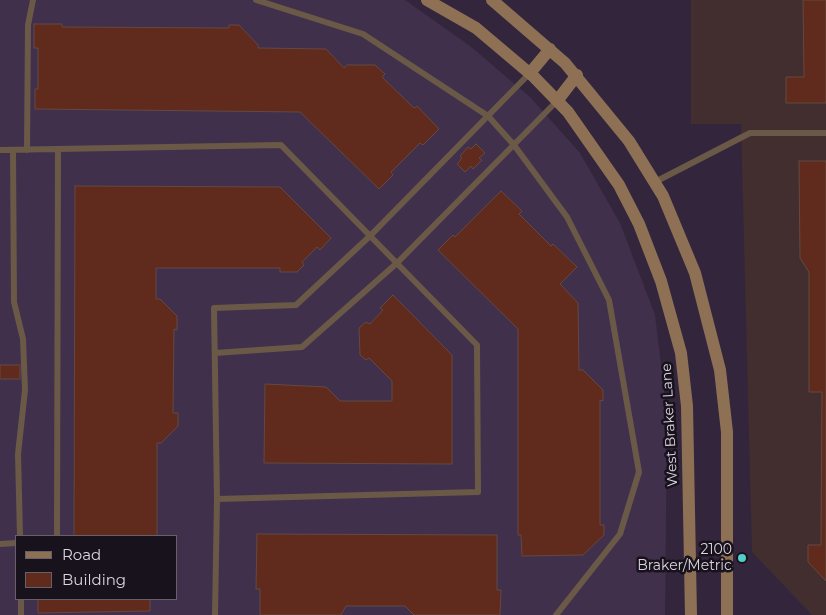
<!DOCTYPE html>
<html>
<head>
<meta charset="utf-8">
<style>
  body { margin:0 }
  #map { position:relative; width:826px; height:615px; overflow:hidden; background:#33263c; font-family:Montserrat,sans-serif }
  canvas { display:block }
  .legend { position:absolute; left:15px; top:535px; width:162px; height:65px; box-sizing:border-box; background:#18121c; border:1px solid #66606b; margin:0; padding:6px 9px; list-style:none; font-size:15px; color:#dcd4e2 }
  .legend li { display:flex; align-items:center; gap:10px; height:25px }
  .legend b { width:25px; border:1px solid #66606b }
</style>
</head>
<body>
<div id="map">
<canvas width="826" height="615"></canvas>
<ul class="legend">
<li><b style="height:6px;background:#8e7155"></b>Road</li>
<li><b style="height:14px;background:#602b1d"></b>Building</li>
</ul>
</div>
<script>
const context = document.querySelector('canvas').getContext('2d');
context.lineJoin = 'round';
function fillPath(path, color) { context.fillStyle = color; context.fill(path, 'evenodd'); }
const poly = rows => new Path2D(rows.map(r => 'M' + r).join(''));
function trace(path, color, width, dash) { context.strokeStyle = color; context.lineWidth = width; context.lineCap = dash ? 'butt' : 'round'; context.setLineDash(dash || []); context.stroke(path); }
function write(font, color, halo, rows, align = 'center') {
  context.font = font + ' Montserrat,sans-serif'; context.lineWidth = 5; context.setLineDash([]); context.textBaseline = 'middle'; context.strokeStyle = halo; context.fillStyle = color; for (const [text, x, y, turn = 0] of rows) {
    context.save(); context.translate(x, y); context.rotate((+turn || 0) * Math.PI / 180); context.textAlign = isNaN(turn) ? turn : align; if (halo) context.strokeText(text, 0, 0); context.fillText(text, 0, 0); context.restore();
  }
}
const built = poly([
  [0,0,405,0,470,46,531,98,580,153,620,223,655,315,667,415,665,615,0,615],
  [16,536,176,536,176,599,16,599]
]);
const industrial = poly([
  [691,0,826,0,826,615,812,615,752,552,741,124,691,124]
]);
const building = poly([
  [803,0,826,0,826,103,786,103,786,77,804,77,803,0],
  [34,24,62,24,62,27,229,28,229,25,239,25,258,45,258,48,326,49,344,68,347,65,375,65,385,74,382,77,414,108,417,106,439,129,423,145,420,143,391,172,393,175,379,189,300,112,35,109,35,89,38,89,38,48,34,48,34,24],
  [476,144,485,153,479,158,482,160,473,169,471,166,465,172,457,164,462,158,460,156,468,147,471,149,476,144],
  [799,161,826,161,826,581,808,562,808,545,821,545,822,392,809,392,809,272,800,258,799,161],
  [75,186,280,187,331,238,320,250,317,247,302,262,304,265,297,272,280,272,280,268,156,268,156,299,160,299,177,316,177,330,174,329,173,413,178,413,178,426,161,443,157,443,157,536,74,536,75,186],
  [501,191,522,211,519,214,551,246,553,244,577,267,560,284,578,303,579,370,583,370,603,390,603,401,600,400,600,525,604,525,604,535,583,555,522,556,521,535,518,535,518,329,438,250,453,235,455,237,501,191],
  [393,295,452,355,452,464,264,463,265,384,326,387,340,401,392,401,392,381,369,358,366,360,360,355,359,328,366,322,370,324,383,310,380,308,393,295],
  [0,365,20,365,20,379,0,379,0,365],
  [257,534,497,535,497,590,501,590,500,615,414,615,405,606,346,606,341,615,260,615,260,589,256,589,257,534],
  [38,599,150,599,150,611,38,613,38,599]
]);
const service = poly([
  [256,0,363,34,488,116,514,145,567,217,609,300,639,472,620,534,556,615],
  [0,150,281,145,477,345,478,492,217,499,215,615],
  [13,150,14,302,23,339,25,390,18,454,20,536],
  [27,150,28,25,33,0],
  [655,182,750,133,826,133],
  [215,353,302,347,397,263,557,101],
  [217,499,214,308,296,305,370,236,530,73],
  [57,536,58,149],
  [0,544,16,543],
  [21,599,21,615]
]);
const secondary = poly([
  [427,0,476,28,534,77,568,112,619,185,639,224,661,281,681,353,687,406,691,615],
  [492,0,565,63,629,141,663,196,695,273,720,370,727,432,727,615],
  [530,73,550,49],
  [557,101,577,75]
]);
const markers = [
  [742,558,5,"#53cdc9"]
];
const streetNames = [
  ["West Braker Lane",670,425,-93]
];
const poiNames = [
  ["2100",732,550],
  ["Braker/Metric",732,566]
];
fillPath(built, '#40304b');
fillPath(industrial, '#422e2f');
fillPath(building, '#602b1d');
trace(building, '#654840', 1);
trace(service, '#6b5947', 6);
trace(secondary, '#8e7155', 12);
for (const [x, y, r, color] of markers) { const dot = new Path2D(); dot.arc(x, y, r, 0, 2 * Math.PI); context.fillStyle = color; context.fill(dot); trace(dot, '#18121c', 2); }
write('14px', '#dcd4e2', '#18121c', streetNames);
write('14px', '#dcd4e2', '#18121c', poiNames, 'right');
</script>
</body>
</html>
